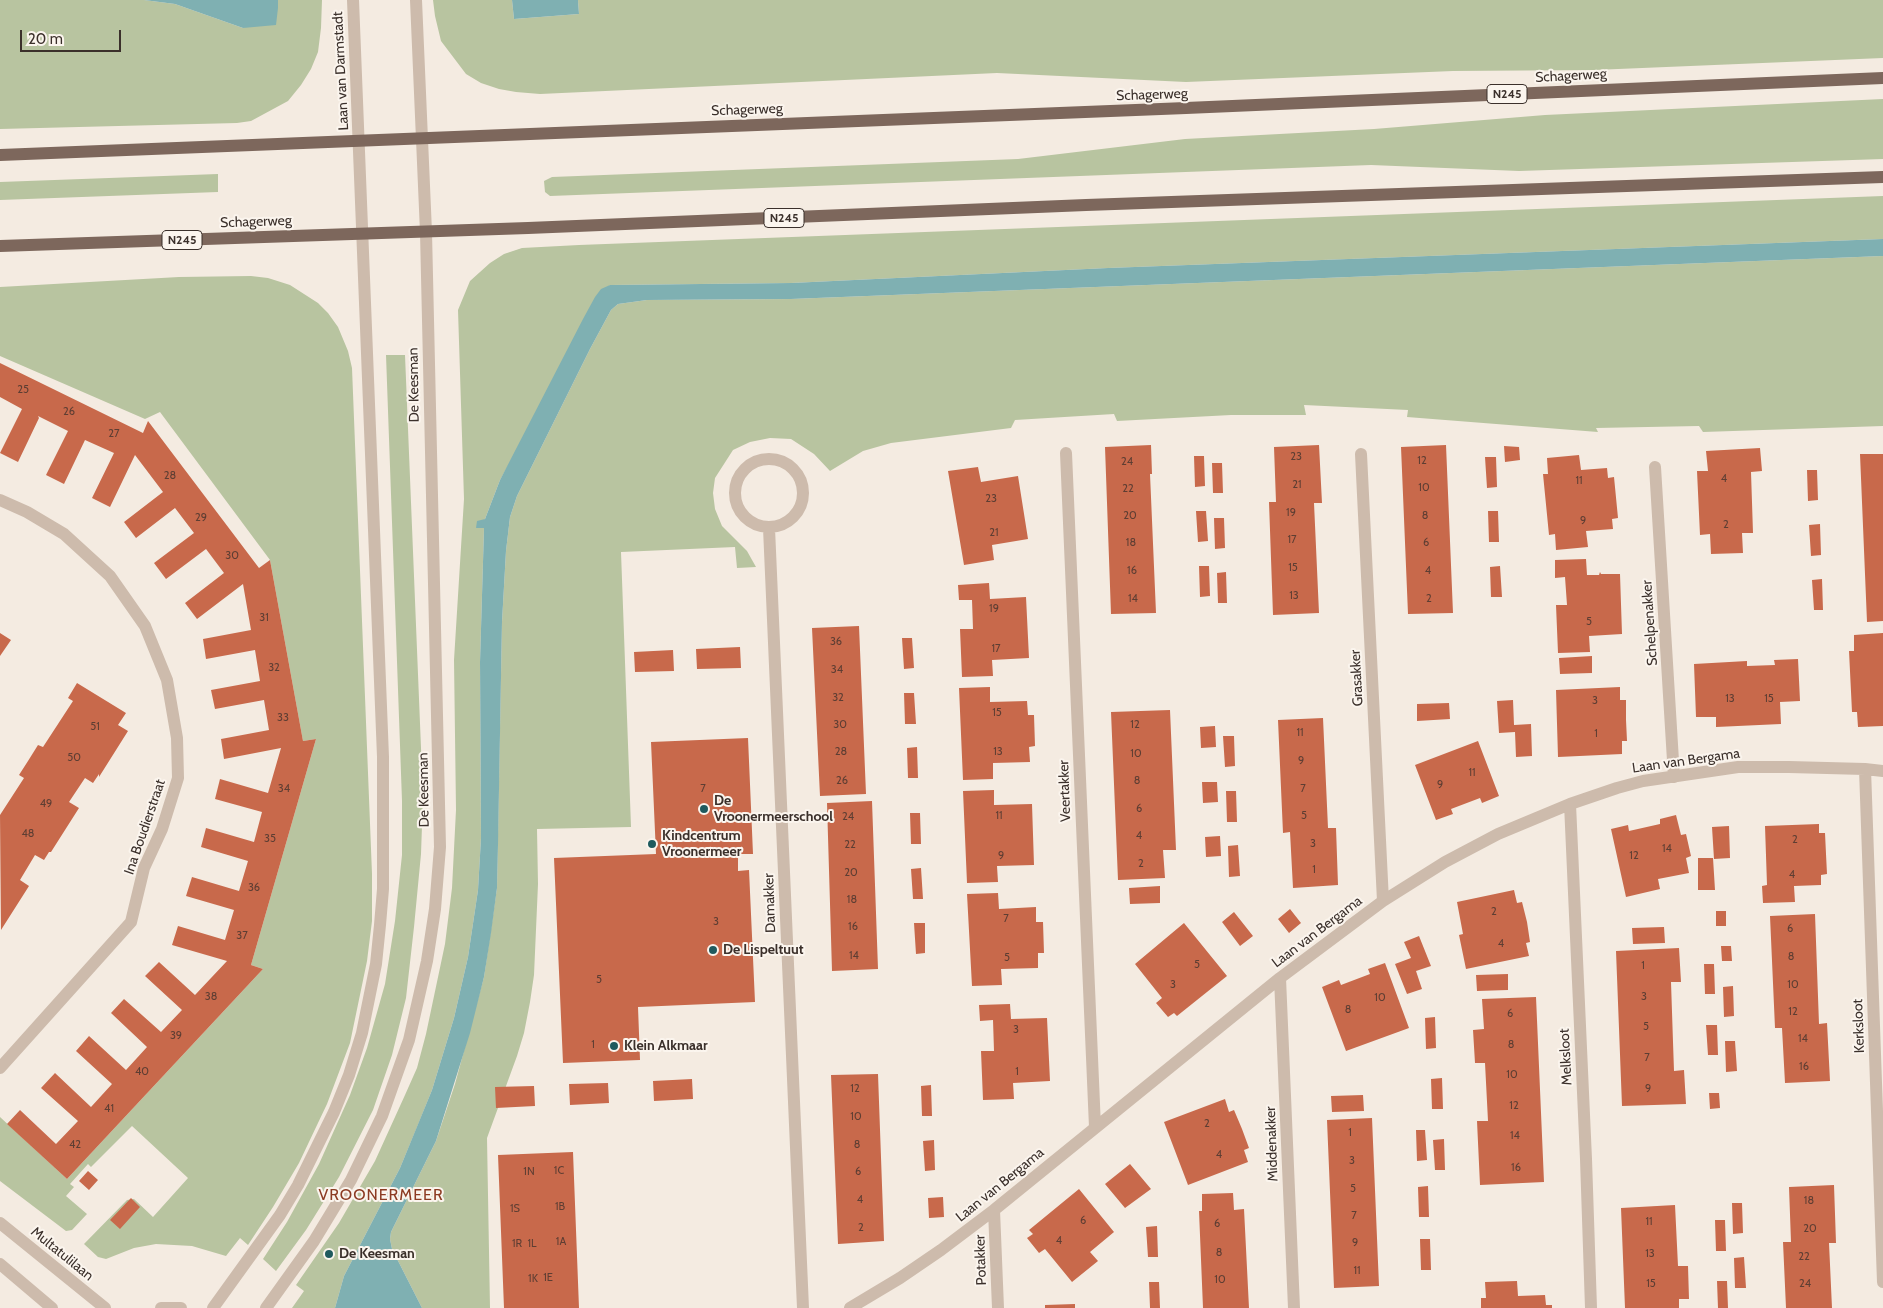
<!DOCTYPE html>
<html>
<head>
<meta charset="utf-8">
<style>
  body { margin:0 }
  #map { position:relative; width:1883px; height:1308px; overflow:hidden; background:#f4ebe1; font-family:Cabin,sans-serif }
  canvas { display:block }
  .scale { position:absolute; left:20px; top:30px; width:101px; height:22px; box-sizing:border-box; border:2px solid #3b302b; border-top:0; padding-left:6px; font-size:15px; line-height:18px; white-space:nowrap; color:#3b302b; -webkit-text-stroke:4px #fbf5ee; paint-order:stroke }
</style>
</head>
<body>
<div id="map">
<canvas width="1883" height="1308"></canvas>
<div class="scale">20 m</div>
</div>
<script>
const context = document.querySelector('canvas').getContext('2d');
context.lineJoin = 'round';
function fillPath(path, color) { context.fillStyle = color; context.fill(path, 'evenodd'); }
const poly = rows => new Path2D(rows.map(r => 'M' + r).join(''));
function trace(path, color, width, dash) { context.strokeStyle = color; context.lineWidth = width; context.lineCap = dash ? 'butt' : 'round'; context.setLineDash(dash || []); context.stroke(path); }
function write(font, color, halo, rows, align = 'center') {
  context.font = font + ' Cabin,sans-serif'; context.lineWidth = 4; context.setLineDash([]); context.textBaseline = 'middle'; context.strokeStyle = halo; context.fillStyle = color; for (const [text, x, y, turn = 0] of rows) {
    context.save(); context.translate(x, y); context.rotate((+turn || 0) * Math.PI / 180); context.textAlign = isNaN(turn) ? turn : align; if (halo) context.strokeText(text, 0, 0); context.fillText(text, 0, 0); context.restore();
  }
}
const green = poly([
  [0,0,144,0,175,4,243,28,278,8,278,0,322,0,321,28,318,52,311,69,301,85,288,101,251,121,237,123,0,129],
  [433,0,512,0,514,19,579,14,578,0,1883,0,1883,58,1594,70,1453,71,1186,82,997,73,540,94,516,92,499,89,481,83,466,74,441,41,435,16],
  [1883,99,1883,159,1519,171,1371,165,550,196,545,192,544,181,552,177,1018,159,1185,139,1374,129,1545,115],
  [218,174,218,192,0,200,0,182],
  [1883,196,1883,239,1108,268,791,283,610,285,500,480,485,519,476,528,484,528,480,662,481,838,478,890,468,957,454,1018,432,1090,417,1127,400,1168,344,1276,335,1308,292,1308,304,1291,296,1285,339,1223,375,1161,405,1095,417,1068,426,1034,445,944,452,888,456,810,454,660,464,499,458,310,470,281,490,263,504,254,522,248,579,245],
  [1883,256,1883,426,1703,432,1699,426,1596,428,1598,432,1407,417,1408,410,1304,405,1306,415,1231,415,1117,421,1114,414,1015,420,1011,428,891,443,863,451,830,471,814,454,791,439,770,438,750,442,733,450,715,478,713,493,715,509,722,526,747,551,756,567,737,568,735,547,621,552,631,827,537,829,538,884,534,975,530,1002,524,1033,517,1056,487,1138,490,1308,422,1308,392,1249,390,1239,391,1232,436,1141,455,1084,484,977,497,888,502,622,506,551,510,517,517,496,590,349,611,310,618,304,647,300,791,299],
  [251,276,268,278,290,285,318,303,328,313,338,327,348,351,352,368,372,874,372,921,367,961,350,1043,327,1104,299,1163,273,1207,248,1245,240,1238,226,1256,192,1246,156,1244,134,1248,106,1259,98,1257,84,1244,127,1200,134,1199,153,1217,188,1178,132,1126,91,1167,88,1164,70,1184,74,1187,66,1196,87,1214,72,1230,66,1231,0,1181,0,1117,67,1179,263,969,251,965,316,739,303,741,270,560,160,412,145,419,0,356,0,287,179,277],
  [386,355,405,355,423,797,421,854,414,927,406,998,392,1055,373,1110,339,1177,306,1230,276,1271,263,1259,287,1222,319,1164,350,1095,367,1048,385,984,395,921,402,855,402,801]
]);
const water = poly([
  [144,0,278,0,278,8,276,25,243,28,175,4],
  [512,0,578,0,579,14,514,19],
  [1883,239,1883,256,791,299,647,300,618,304,611,310,590,349,517,496,510,517,506,551,502,622,498,845,497,888,491,933,484,977,470,1033,436,1141,391,1232,390,1239,392,1249,422,1308,335,1308,344,1276,400,1168,432,1090,454,1018,468,957,478,890,481,838,480,662,484,528,476,528,477,521,485,519,500,480,583,319,595,297,601,289,610,285,791,283,1108,268]
]);
const building = poly([
  [0,363,143,433,148,421,259,568,270,560,303,741,316,739,251,965,263,969,67,1179,7,1124,20,1110,56,1144,78,1121,41,1088,55,1073,91,1107,112,1084,76,1051,89,1036,126,1070,147,1047,111,1013,124,999,161,1032,182,1010,145,976,159,962,195,995,227,961,172,945,178,926,225,940,234,910,186,896,192,877,239,891,248,861,201,847,206,828,254,842,262,812,215,799,220,779,268,793,281,748,224,759,221,739,269,730,264,700,215,709,211,690,260,681,255,650,206,659,203,639,251,630,243,584,197,619,185,603,224,573,206,549,166,579,154,563,194,533,175,508,136,538,124,522,163,492,135,455,110,507,92,498,114,453,85,440,64,484,46,475,68,431,38,416,39,418,18,462,0,453,22,409,0,397],
  [1151,445,1152,474,1150,474,1156,613,1111,614,1105,447],
  [1319,445,1322,503,1314,503,1319,613,1273,615,1269,502,1276,502,1274,447],
  [1446,445,1453,613,1408,614,1401,447],
  [1504,446,1519,447,1520,460,1505,462],
  [1760,448,1762,471,1751,472,1753,533,1742,533,1743,553,1711,554,1710,534,1700,535,1697,471,1708,471,1706,451],
  [1860,454,1883,454,1883,621,1867,622],
  [1579,455,1581,470,1607,468,1608,478,1614,477,1618,518,1612,519,1613,529,1586,531,1588,547,1556,550,1555,534,1549,535,1543,474,1548,474,1547,458],
  [1194,456,1204,456,1205,486,1195,487],
  [1485,457,1496,457,1497,487,1487,488],
  [1212,463,1222,463,1223,493,1213,493],
  [978,467,981,482,1018,476,1028,539,992,545,994,560,964,565,948,471],
  [1807,470,1817,470,1818,500,1808,501],
  [1196,511,1206,511,1208,541,1198,542],
  [1488,511,1498,511,1499,542,1489,542],
  [1214,518,1224,518,1225,548,1215,549],
  [1820,524,1821,555,1811,556,1809,525],
  [1586,559,1587,575,1599,575,1600,572,1601,574,1620,574,1622,634,1589,636,1590,652,1558,653,1556,605,1567,605,1565,577,1555,578,1555,560],
  [1199,566,1209,566,1210,596,1200,597],
  [1500,566,1502,597,1491,597,1490,567],
  [1226,572,1227,603,1218,603,1217,573],
  [1822,579,1823,610,1814,610,1812,580],
  [989,583,990,599,1026,597,1029,658,992,660,993,676,962,677,960,629,973,629,972,600,959,600,958,585],
  [859,626,866,794,820,796,812,628],
  [0,633,11,640,0,656],
  [1883,633,1883,726,1858,727,1857,712,1852,712,1849,651,1854,651,1854,635],
  [902,638,912,638,914,668,904,669],
  [740,647,741,668,697,669,696,649],
  [673,650,674,671,635,672,634,652],
  [1592,656,1592,673,1560,674,1559,658],
  [1798,659,1800,701,1780,702,1781,724,1716,727,1716,717,1696,717,1694,664,1747,661,1747,666,1775,665,1774,660],
  [77,683,126,713,118,725,128,731,99,777,99,774,93,783,85,778,69,802,79,808,51,852,49,852,44,860,35,855,20,880,29,886,1,930,0,815,24,778,19,775,28,761,38,745,43,747,73,701,68,698],
  [990,687,990,702,1027,701,1028,715,1034,715,1035,746,1029,747,1030,762,993,763,993,779,963,780,959,688],
  [1620,687,1620,700,1626,700,1626,720,1627,741,1622,741,1622,754,1558,757,1556,690],
  [904,693,914,693,916,724,905,724],
  [1513,700,1514,725,1531,724,1532,756,1516,757,1515,732,1499,733,1497,701],
  [1449,703,1450,719,1417,721,1417,704],
  [1170,710,1176,850,1163,850,1165,878,1118,880,1111,712],
  [1323,718,1328,828,1336,828,1338,885,1293,888,1290,832,1283,833,1278,720],
  [1215,726,1216,747,1201,748,1200,727],
  [1223,736,1234,736,1235,766,1225,767],
  [748,738,753,854,738,854,738,871,749,870,755,1002,638,1007,640,1060,563,1063,554,858,656,854,651,742],
  [1478,741,1499,796,1482,803,1480,798,1451,809,1453,814,1436,820,1415,765],
  [917,747,918,778,908,778,907,748],
  [1202,782,1217,782,1218,802,1203,803],
  [994,790,994,805,1032,804,1034,865,997,866,998,882,967,883,963,791],
  [1226,791,1236,791,1237,822,1227,822],
  [872,801,878,969,832,971,827,803],
  [910,813,920,813,921,844,911,844],
  [1676,815,1681,835,1686,834,1691,856,1686,858,1689,873,1658,879,1660,889,1626,897,1611,829,1628,825,1629,831,1660,824,1660,819],
  [1819,824,1819,833,1825,833,1826,854,1827,874,1821,875,1821,885,1794,886,1795,902,1763,903,1762,886,1767,885,1765,826],
  [1729,826,1730,858,1714,859,1712,827],
  [1220,836,1221,856,1206,857,1205,837],
  [1238,845,1240,876,1229,877,1228,846],
  [1698,858,1713,858,1715,890,1698,890],
  [921,868,923,899,913,899,911,869],
  [1160,886,1160,903,1130,904,1129,888],
  [1514,890,1517,903,1522,902,1527,922,1530,942,1526,943,1529,956,1466,969,1459,935,1463,934,1457,902],
  [998,893,999,909,1036,907,1036,922,1043,922,1044,953,1038,953,1038,968,1001,969,1002,985,972,986,967,894],
  [1290,909,1301,923,1289,933,1278,919],
  [1716,911,1726,911,1726,926,1716,926],
  [1234,912,1253,936,1240,946,1222,922],
  [1815,914,1819,1024,1827,1023,1830,1081,1785,1083,1782,1028,1775,1028,1770,916],
  [914,923,925,923,925,953,916,954],
  [1184,923,1227,976,1177,1016,1174,1013,1168,1017,1156,1003,1162,998,1135,964],
  [1664,927,1665,943,1633,944,1632,928],
  [1419,936,1431,966,1416,971,1422,989,1407,994,1395,964,1411,958,1404,942],
  [1721,946,1731,946,1732,961,1722,961],
  [1679,948,1681,982,1671,982,1673,1042,1674,1071,1684,1070,1686,1104,1622,1106,1616,951],
  [1385,963,1409,1028,1346,1051,1322,987,1339,980,1341,985,1370,974,1368,969],
  [1704,964,1714,964,1715,994,1705,994],
  [1508,974,1508,990,1477,991,1476,975],
  [1733,986,1734,1016,1724,1017,1723,987],
  [1536,997,1544,1182,1480,1185,1477,1121,1488,1121,1485,1063,1475,1063,1473,1030,1484,1029,1482,999],
  [1010,1004,1011,1019,1047,1018,1050,1081,1013,1083,1014,1099,983,1100,981,1051,994,1051,993,1020,980,1021,979,1005],
  [1435,1017,1436,1048,1426,1049,1425,1018],
  [1706,1025,1717,1025,1718,1055,1708,1055],
  [1725,1041,1735,1041,1737,1071,1726,1072],
  [878,1074,884,1241,838,1244,831,1075],
  [1442,1078,1443,1109,1432,1109,1431,1079],
  [692,1079,693,1099,654,1101,653,1081],
  [608,1083,609,1103,570,1105,569,1084],
  [931,1085,932,1116,922,1116,921,1086],
  [534,1086,535,1106,496,1108,495,1087],
  [1709,1093,1719,1093,1720,1108,1710,1109],
  [1363,1095,1364,1111,1332,1112,1331,1096],
  [1225,1099,1229,1112,1234,1110,1242,1129,1249,1148,1244,1150,1248,1162,1188,1185,1164,1122],
  [1372,1118,1379,1286,1334,1288,1327,1120],
  [1416,1130,1425,1130,1427,1160,1417,1161],
  [1444,1139,1445,1170,1435,1170,1433,1140],
  [934,1140,935,1170,925,1171,923,1141],
  [573,1152,579,1308,504,1308,498,1155],
  [1130,1164,1151,1189,1125,1208,1105,1184],
  [88,1171,98,1180,89,1190,79,1181],
  [1834,1185,1836,1243,1829,1243,1832,1308,1786,1308,1783,1242,1791,1242,1789,1187],
  [1428,1186,1429,1217,1419,1217,1418,1187],
  [1079,1189,1114,1232,1090,1252,1098,1261,1072,1282,1045,1249,1039,1253,1027,1238,1033,1234,1029,1230],
  [1233,1193,1234,1210,1244,1209,1249,1308,1203,1308,1199,1211,1202,1211,1202,1194],
  [943,1197,944,1217,929,1218,928,1198],
  [131,1198,140,1207,120,1229,110,1220],
  [1732,1203,1742,1203,1743,1233,1733,1234],
  [1675,1205,1678,1266,1688,1266,1689,1299,1679,1299,1679,1308,1625,1308,1621,1208],
  [1715,1220,1725,1220,1726,1251,1716,1251],
  [1157,1226,1158,1257,1148,1257,1146,1227],
  [1420,1239,1430,1239,1431,1270,1421,1270],
  [1744,1257,1746,1288,1735,1288,1734,1258],
  [1517,1281,1518,1296,1545,1295,1546,1305,1552,1305,1552,1308,1481,1308,1481,1298,1486,1298,1485,1282],
  [1717,1281,1727,1281,1728,1308,1718,1308],
  [1149,1282,1159,1282,1160,1308,1150,1308],
  [1075,1304,1075,1308,1045,1308,1045,1305]
]);
const minor = poly([
  [1066,453,1095,1127],
  [1361,454,1383,901],
  '735 493a34 34 0 1 1 68 0a34 34 0 1 1-68 0Z',
  [1655,467,1674,777],
  [0,500,27,512,64,534,110,576,145,626,167,680,177,738,178,778,162,829,144,868,131,922,0,1068],
  [769,528,803,1308],
  [1865,769,1883,1282],
  [1570,804,1586,1159,1591,1308],
  [1280,978,1294,1308],
  [994,1210,998,1308],
  [0,1223,105,1308],
  [0,1264,52,1308],
  [161,1308,181,1308],
  [213,1308,280,1215,298,1185,334,1112,349,1075,362,1033,376,964,380,925,383,889,383,757,353,0],
  [266,1308,314,1241,351,1180,382,1116,409,1040,427,961,435,909,440,847,426,232,416,0],
  [850,1308,900,1278,941,1250,994,1210,1280,978,1383,901,1445,862,1498,834,1570,804,1617,788,1643,781,1738,767,1789,767,1865,769,1883,771]
]);
const major = poly([
  [0,155,1186,108,1883,78],
  [0,246,528,228,1086,205,1883,177]
]);
const markers = [
  [704,809,5,"#1f5a5e"],
  [652,844,5,"#1f5a5e"],
  [713,950,5,"#1f5a5e"],
  [614,1046,5,"#1f5a5e"],
  [329,1254,5,"#1f5a5e"]
];
const numberNames = [
  ["25",23,390],
  ["26",69,412],
  ["27",114,434],
  ["23",1296,457],
  ["12",1422,461],
  ["24",1127,462],
  ["28",170,476],
  ["4",1724,479],
  ["11",1579,481],
  ["21",1297,485],
  ["10",1424,488],
  ["22",1128,489],
  ["23",991,499],
  ["19",1291,513],
  ["20",1130,516],
  ["8",1425,516],
  ["29",201,518],
  ["9",1583,521],
  ["2",1726,525],
  ["21",994,533],
  ["17",1292,540],
  ["18",1131,543],
  ["6",1426,543],
  ["30",232,556],
  ["15",1293,568],
  ["16",1132,571],
  ["4",1428,571],
  ["13",1294,596],
  ["14",1133,599],
  ["2",1429,599],
  ["19",994,609],
  ["31",264,618],
  ["5",1589,622],
  ["36",836,642],
  ["17",996,649],
  ["32",274,668],
  ["34",837,670],
  ["32",838,698],
  ["13",1730,699],
  ["15",1769,699],
  ["3",1595,701],
  ["15",997,713],
  ["33",283,718],
  ["30",840,725],
  ["12",1135,725],
  ["51",95,727],
  ["11",1300,733],
  ["1",1596,734],
  ["28",841,752],
  ["13",998,752],
  ["10",1136,754],
  ["50",74,758],
  ["9",1301,761],
  ["11",1472,773],
  ["26",842,781],
  ["8",1137,781],
  ["9",1440,785],
  ["34",284,789],
  ["7",703,789],
  ["7",1303,789],
  ["49",46,804],
  ["6",1139,809],
  ["11",999,816],
  ["5",1304,816],
  ["24",848,817],
  ["48",28,834],
  ["4",1139,836],
  ["35",270,839],
  ["2",1795,840],
  ["3",1313,844],
  ["22",850,845],
  ["14",1667,849],
  ["9",1001,856],
  ["12",1634,856],
  ["2",1141,864],
  ["1",1314,870],
  ["20",851,873],
  ["4",1792,875],
  ["36",254,888],
  ["18",852,900],
  ["2",1494,912],
  ["7",1006,919],
  ["3",716,922],
  ["16",853,927],
  ["6",1790,929],
  ["37",242,936],
  ["4",1501,944],
  ["14",854,956],
  ["8",1791,957],
  ["5",1007,958],
  ["5",1197,965],
  ["1",1643,966],
  ["5",599,980],
  ["3",1173,985],
  ["10",1793,985],
  ["38",211,997],
  ["3",1644,997],
  ["10",1380,998],
  ["8",1348,1010],
  ["12",1793,1012],
  ["6",1510,1014],
  ["5",1646,1027],
  ["3",1016,1030],
  ["39",176,1036],
  ["14",1803,1039],
  ["1",593,1045],
  ["8",1511,1045],
  ["7",1647,1058],
  ["16",1804,1067],
  ["40",142,1072],
  ["1",1017,1072],
  ["10",1512,1075],
  ["12",855,1089],
  ["9",1648,1089],
  ["12",1514,1106],
  ["41",109,1109],
  ["10",856,1117],
  ["2",1207,1124],
  ["1",1350,1133],
  ["14",1515,1136],
  ["42",75,1145],
  ["8",857,1145],
  ["4",1219,1155],
  ["3",1352,1161],
  ["16",1516,1168],
  ["1C",559,1171],
  ["1N",529,1172],
  ["6",858,1172],
  ["5",1353,1189],
  ["4",860,1200],
  ["18",1809,1201],
  ["1B",560,1207],
  ["1S",515,1209],
  ["7",1354,1216],
  ["6",1083,1221],
  ["11",1649,1222],
  ["6",1217,1224],
  ["2",861,1228],
  ["20",1810,1229],
  ["4",1059,1241],
  ["1A",561,1242],
  ["9",1355,1243],
  ["1R",517,1244],
  ["1L",532,1244],
  ["8",1219,1253],
  ["13",1650,1254],
  ["22",1804,1257],
  ["11",1357,1271],
  ["1E",548,1278],
  ["1K",533,1279],
  ["10",1220,1280],
  ["15",1651,1284],
  ["24",1805,1284]
];
const shields = [
  [1507,94,40],
  [784,218,40],
  [182,240,40]
];
const shieldNames = [
  ["N245",1507,94],
  ["N245",784,218],
  ["N245",182,240]
];
const streetNames = [
  ["Laan van Darmstadt",341,71,-93],
  ["Schagerweg",1571,76,-3],
  ["Schagerweg",1152,95,-2],
  ["Schagerweg",747,110,-2],
  ["Schagerweg",256,222,-2],
  ["De Keesman",414,385,-91],
  ["Schelpenakker",1650,623,-94],
  ["Grasakker",1357,678,-93],
  ["Laan van Bergama",1686,761,-8],
  ["De Keesman",424,790,-91],
  ["Veertakker",1065,791,-92],
  ["Ina Boudierstraat",145,827,-71],
  ["Damakker",770,903,-92],
  ["Laan van Bergama",1317,932,-37],
  ["Kerksloot",1859,1026,-92],
  ["Melksloot",1566,1057,-93],
  ["Middenakker",1272,1144,-92],
  ["Laan van Bergama",1000,1185,-39],
  ["Multatulilaan",62,1254,39],
  ["Potakker",981,1260,-92]
];
const poiNames = [
  ["De",714,801],
  ["Vroonermeerschool",714,817],
  ["Kindcentrum",662,836],
  ["Vroonermeer",662,852],
  ["De Lispeltuut",723,950],
  ["Klein Alkmaar",624,1046],
  ["De Keesman",339,1254]
];
const quarterNames = [
  ["VROONERMEER",381,1195]
];
fillPath(green, '#b8c4a0');
fillPath(water, '#7fb0b2');
fillPath(building, '#c8694b');
trace(minor, '#cdbbac', 12);
trace(major, '#7d675c', 12);
for (const [x, y, r, color] of markers) { const dot = new Path2D(); dot.arc(x, y, r, 0, 2 * Math.PI); context.fillStyle = color; context.fill(dot); trace(dot, '#fbf5ee', 2); }
write('11px', '#5e3e33', null, numberNames);
for (const [x, y, w] of shields) { const box = new Path2D(); box.roundRect(x - w / 2, y - 9.5, w, 19, 4); context.fillStyle = '#fbf5ee'; context.fill(box); trace(box, '#3b302b', 1); }
write('bold 12px', '#3b302b', null, shieldNames);
write('14px', '#3b302b', '#fbf5ee', streetNames);
write('bold 14px', '#3b302b', '#fbf5ee', poiNames, 'left');
context.letterSpacing = '1px';
write('16px', '#8c3b22', '#fbf5ee', quarterNames);
context.letterSpacing = '0px';
</script>
</body>
</html>
